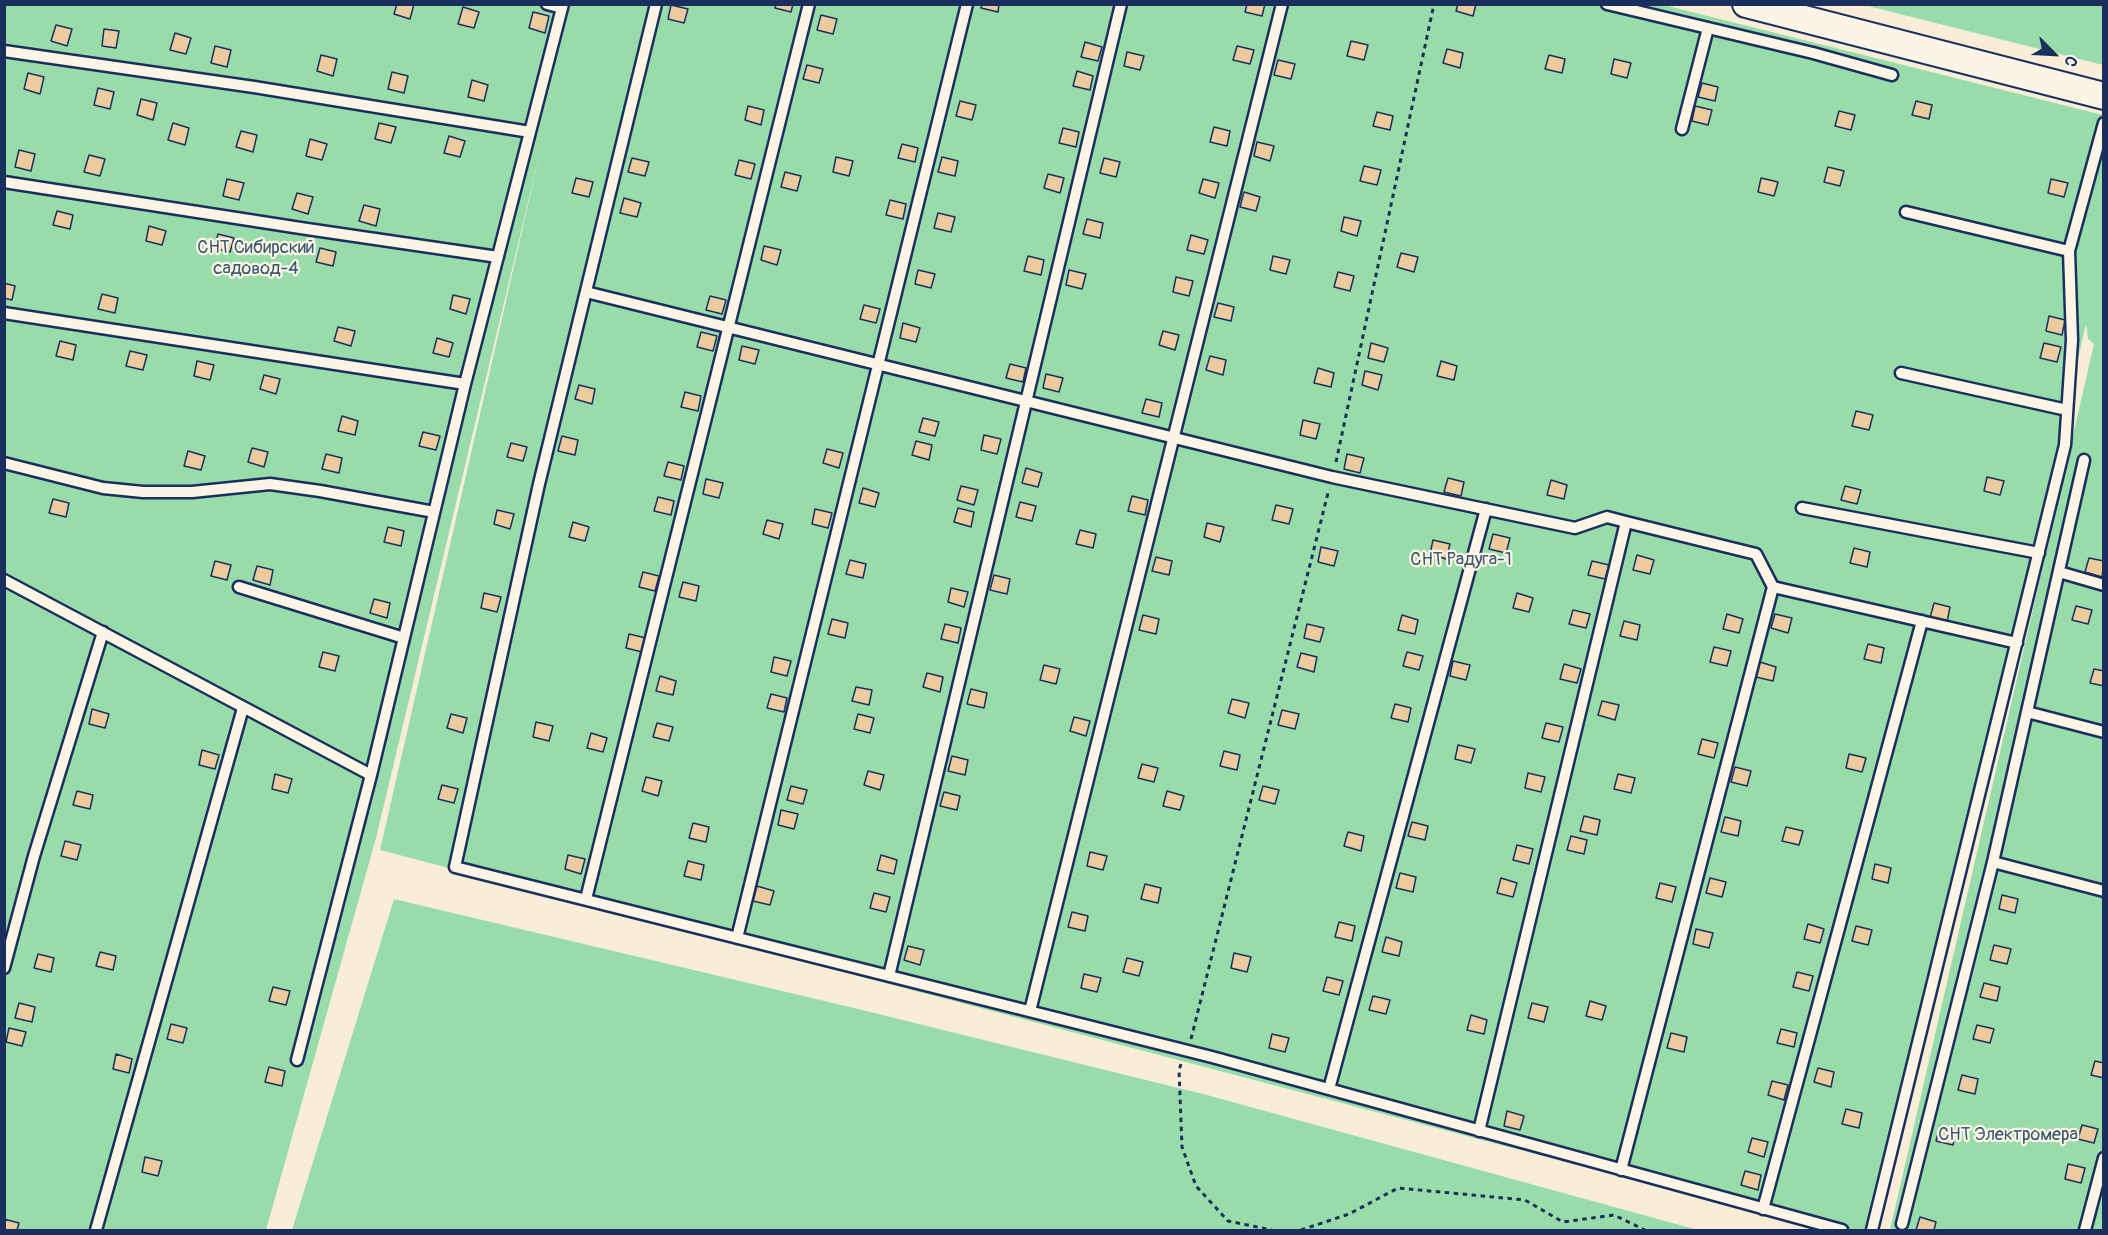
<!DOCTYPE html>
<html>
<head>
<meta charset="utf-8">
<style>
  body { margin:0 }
  #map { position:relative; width:2108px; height:1235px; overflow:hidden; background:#f9edd7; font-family:Pangolin,sans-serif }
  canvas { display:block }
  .frame { position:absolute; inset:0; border:6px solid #1b2f5e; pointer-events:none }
  .north { position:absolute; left:2024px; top:24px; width:60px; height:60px; -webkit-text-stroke:4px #fcf5e5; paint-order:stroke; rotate:114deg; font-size:16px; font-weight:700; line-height:24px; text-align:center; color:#1b2f5e }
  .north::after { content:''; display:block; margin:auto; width:21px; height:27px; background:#1b2f5e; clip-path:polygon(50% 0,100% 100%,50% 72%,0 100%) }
</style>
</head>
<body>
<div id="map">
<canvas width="2108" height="1235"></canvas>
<div class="frame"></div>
<div class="north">С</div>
</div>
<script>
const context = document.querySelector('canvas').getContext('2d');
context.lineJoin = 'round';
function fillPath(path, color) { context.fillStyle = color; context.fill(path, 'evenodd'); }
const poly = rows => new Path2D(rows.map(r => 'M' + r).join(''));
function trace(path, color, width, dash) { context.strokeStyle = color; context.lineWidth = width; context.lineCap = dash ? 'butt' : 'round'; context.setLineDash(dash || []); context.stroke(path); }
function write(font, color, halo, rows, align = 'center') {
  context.font = font + ' Pangolin,sans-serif'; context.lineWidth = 4.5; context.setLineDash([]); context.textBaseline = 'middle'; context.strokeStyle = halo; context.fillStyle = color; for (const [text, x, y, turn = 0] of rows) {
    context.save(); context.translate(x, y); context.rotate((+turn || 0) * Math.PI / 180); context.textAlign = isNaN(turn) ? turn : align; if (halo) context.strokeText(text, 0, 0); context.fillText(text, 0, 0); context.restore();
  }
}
const green = poly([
  [5,5,1664,5,2103,115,2103,1230,1890,1230,2094,344,2088,339,2086,324,1879,1230,1824,1230,380,850,541,148,376,838,266,1230,5,1230],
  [1864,5,2103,5,2103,65],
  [394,899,854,1008,1207,1095,1698,1230,292,1230]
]);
const building = poly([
  [397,4,414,4,410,19,394,14,397,4],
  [776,4,793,4,791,12,775,8,776,4],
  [982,4,999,4,998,12,981,8,982,4],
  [1247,4,1265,4,1262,16,1245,12,1247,4],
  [1458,4,1476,4,1473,16,1456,11,1458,4],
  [671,5,688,9,684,23,668,19,671,5],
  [463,7,479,12,474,28,458,24,463,7],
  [533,12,549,16,545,33,529,28,533,12],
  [821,15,837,19,833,34,817,30,821,15],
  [56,25,72,29,67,46,51,41,56,25],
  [104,29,119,31,116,48,102,46,104,29],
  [175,33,191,38,186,54,170,50,175,33],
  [1351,41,1368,45,1364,60,1347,56,1351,41],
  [1085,42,1102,47,1098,61,1081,57,1085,42],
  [215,46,231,50,227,67,211,63,215,46],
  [1237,46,1254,50,1250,64,1233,60,1237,46],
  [1447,49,1463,53,1460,68,1443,63,1447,49],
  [1127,52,1144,56,1140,70,1124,66,1127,52],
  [321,55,337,59,333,76,317,71,321,55],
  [1549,55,1565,59,1562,73,1545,69,1549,55],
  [1614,59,1631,63,1627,78,1611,74,1614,59],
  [1278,60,1295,64,1291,79,1274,75,1278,60],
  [807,65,823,69,819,83,803,79,807,65],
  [1077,71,1093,76,1090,90,1073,86,1077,71],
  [392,72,408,76,404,93,388,89,392,72],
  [28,73,44,77,40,94,24,89,28,73],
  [472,80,488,85,484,101,468,97,472,80],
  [1702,83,1718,87,1715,101,1698,97,1702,83],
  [98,88,114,92,110,109,94,105,98,88],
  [141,99,157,103,153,120,137,115,141,99],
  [960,101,976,105,972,120,956,116,960,101],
  [1916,101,1932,105,1929,119,1912,115,1916,101],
  [748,106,764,110,761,125,745,120,748,106],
  [1695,106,1712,110,1708,125,1692,121,1695,106],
  [1839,111,1855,115,1851,130,1835,126,1839,111],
  [1377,112,1393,116,1390,130,1373,126,1377,112],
  [173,123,189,128,185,145,168,140,173,123],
  [379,123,396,127,391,143,375,139,379,123],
  [1214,127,1230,131,1227,146,1210,142,1214,127],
  [1063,128,1079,132,1076,147,1059,143,1063,128],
  [241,131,257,135,253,152,236,147,241,131],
  [449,136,465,141,460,157,444,153,449,136],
  [310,139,327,144,322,160,306,156,310,139],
  [1257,142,1274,146,1270,161,1254,156,1257,142],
  [902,144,918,148,915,162,898,158,902,144],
  [19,150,35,154,31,171,15,167,19,150],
  [89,155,105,159,100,176,84,172,89,155],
  [836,157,853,161,849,176,833,172,836,157],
  [942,157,958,161,955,176,938,172,942,157],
  [632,158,649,162,645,176,628,172,632,158],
  [1104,158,1120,162,1116,177,1100,173,1104,158],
  [739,160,755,164,751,179,735,175,739,160],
  [1364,166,1381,170,1377,185,1360,181,1364,166],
  [1828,167,1844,171,1840,186,1824,182,1828,167],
  [785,172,801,176,797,191,781,187,785,172],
  [1048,174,1064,178,1060,193,1044,188,1048,174],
  [576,178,593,182,589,197,572,193,576,178],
  [1761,178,1778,182,1774,196,1758,192,1761,178],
  [227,179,244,183,239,200,223,196,227,179],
  [1203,179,1219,183,1215,198,1199,193,1203,179],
  [2051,179,2068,183,2064,197,2048,193,2051,179],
  [1244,192,1260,197,1256,211,1240,207,1244,192],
  [297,193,313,197,308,214,292,209,297,193],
  [624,198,641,203,637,217,620,213,624,198],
  [890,200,906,204,903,219,886,215,890,200],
  [364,205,380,209,376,226,359,221,364,205],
  [57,211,73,215,70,229,53,225,57,211],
  [938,213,955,217,951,232,934,228,938,213],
  [1344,217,1361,221,1357,236,1341,231,1344,217],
  [1087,219,1103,223,1100,238,1083,234,1087,219],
  [149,226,166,231,162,245,146,241,149,226],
  [218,234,234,238,230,252,214,248,218,234],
  [1191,235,1208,240,1204,254,1187,250,1191,235],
  [764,246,781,250,777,265,761,260,764,246],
  [320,248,336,252,333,266,316,262,320,248],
  [1401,253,1418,257,1414,272,1397,267,1401,253],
  [1028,256,1044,260,1041,275,1024,271,1028,256],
  [1273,256,1290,260,1286,274,1270,270,1273,256],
  [918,270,935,274,931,288,915,284,918,270],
  [1069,270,1086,274,1082,289,1066,285,1069,270],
  [1338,272,1354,276,1350,291,1334,287,1338,272],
  [1176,277,1193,281,1189,296,1173,292,1176,277],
  [4,283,15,286,12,300,4,298,4,283],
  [102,294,118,298,115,313,98,309,102,294],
  [453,295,470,299,466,314,450,309,453,295],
  [710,296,726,300,722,314,706,310,710,296],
  [1218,303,1234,307,1231,321,1214,317,1218,303],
  [864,305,880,309,876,323,860,319,864,305],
  [2049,316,2065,320,2062,335,2046,331,2049,316],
  [903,323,920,328,916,342,900,338,903,323],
  [338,327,355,331,351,346,334,341,338,327],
  [1163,331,1179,335,1175,350,1159,345,1163,331],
  [701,332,717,336,713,351,697,347,701,332],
  [437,338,453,343,449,357,433,353,437,338],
  [60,341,76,345,73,360,56,356,60,341],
  [1371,343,1388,348,1384,362,1368,358,1371,343],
  [2044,343,2061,347,2057,362,2040,358,2044,343],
  [742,346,759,350,755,364,739,360,742,346],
  [130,351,147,355,143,370,126,366,130,351],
  [1210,356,1226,360,1223,375,1206,370,1210,356],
  [197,361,214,365,210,380,194,376,197,361],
  [1441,361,1457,366,1454,380,1437,376,1441,361],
  [1010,364,1026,368,1023,382,1006,378,1010,364],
  [1318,368,1334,373,1331,387,1314,383,1318,368],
  [1365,371,1382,375,1378,390,1362,385,1365,371],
  [1046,374,1063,378,1059,392,1043,388,1046,374],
  [264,375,280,379,276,394,260,389,264,375],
  [579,385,595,389,592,404,575,399,579,385],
  [685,392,701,396,698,411,681,407,685,392],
  [1146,399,1162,403,1159,417,1142,413,1146,399],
  [1856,411,1873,415,1869,430,1852,426,1856,411],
  [342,416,358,421,355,435,338,431,342,416],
  [923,418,939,422,935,436,919,432,923,418],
  [1303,420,1320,424,1316,439,1300,435,1303,420],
  [423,432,440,436,436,450,419,446,423,432],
  [984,435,1001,439,997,454,981,450,984,435],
  [562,436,578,440,575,455,558,451,562,436],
  [916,441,932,445,929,460,912,455,916,441],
  [511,443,527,447,523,461,507,457,511,443],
  [252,448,268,452,264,467,248,462,252,448],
  [827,449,843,453,839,468,823,463,827,449],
  [188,451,205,456,201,470,184,466,188,451],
  [326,454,342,458,339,473,322,469,326,454],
  [1347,454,1364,458,1360,473,1344,469,1347,454],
  [668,462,684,466,681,480,664,476,668,462],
  [1026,468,1042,473,1038,487,1022,483,1026,468],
  [1987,477,2004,481,2000,495,1984,491,1987,477],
  [1448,478,1464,482,1461,496,1444,492,1448,478],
  [706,479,723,483,719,498,703,494,706,479],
  [1551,480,1567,485,1564,499,1547,495,1551,480],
  [961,486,978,490,974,505,957,500,961,486],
  [1845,486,1861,490,1857,504,1841,500,1845,486],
  [863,488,879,493,875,507,859,503,863,488],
  [1132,496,1148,500,1145,515,1128,511,1132,496],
  [658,497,674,501,671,515,654,511,658,497],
  [53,499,69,503,66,517,49,513,53,499],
  [1020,502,1036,506,1032,521,1016,517,1020,502],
  [1276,505,1293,509,1289,524,1272,520,1276,505],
  [958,508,974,512,971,527,954,522,958,508],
  [815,509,832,513,828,528,812,524,815,509],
  [497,510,514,514,510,529,494,524,497,510],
  [767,520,783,524,779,539,763,534,767,520],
  [573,522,589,527,585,541,569,537,573,522],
  [1207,523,1224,527,1220,542,1204,537,1207,523],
  [388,527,404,531,401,546,384,542,388,527],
  [1080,530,1096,534,1093,548,1076,544,1080,530],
  [1493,534,1510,538,1506,553,1489,549,1493,534],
  [1433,540,1450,544,1446,559,1430,554,1433,540],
  [1321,547,1338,551,1334,566,1318,562,1321,547],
  [1854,548,1870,552,1867,567,1850,563,1854,548],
  [1637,555,1654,560,1650,574,1633,570,1637,555],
  [1156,557,1172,561,1169,575,1152,571,1156,557],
  [2089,558,2104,561,2102,577,2085,572,2089,558],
  [850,560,866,564,863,578,846,574,850,560],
  [215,561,231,565,227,580,211,576,215,561],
  [1592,561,1609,565,1605,579,1588,575,1592,561],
  [257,566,273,570,270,585,253,580,257,566],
  [643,572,659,576,655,591,639,587,643,572],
  [994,575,1010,579,1007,594,990,590,994,575],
  [683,582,699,586,696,601,679,597,683,582],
  [951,588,968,592,964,607,948,602,951,588],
  [484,593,501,597,497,612,481,608,484,593],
  [1517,593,1533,598,1529,612,1513,608,1517,593],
  [374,599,390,603,387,618,370,613,374,599],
  [1934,603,1950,607,1947,622,1930,618,1934,603],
  [2076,606,2092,610,2088,624,2072,620,2076,606],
  [1573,610,1590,614,1586,628,1569,624,1573,610],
  [1727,614,1743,619,1739,633,1723,629,1727,614],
  [1775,614,1792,618,1788,633,1771,628,1775,614],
  [1143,615,1159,619,1156,634,1139,630,1143,615],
  [1402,615,1418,620,1415,634,1398,630,1402,615],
  [832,619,848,623,845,638,828,634,832,619],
  [1624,621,1640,625,1637,640,1620,636,1624,621],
  [945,624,961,628,958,643,941,639,945,624],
  [1307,624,1324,628,1320,642,1304,638,1307,624],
  [629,634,646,638,642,652,626,648,629,634],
  [1868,644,1884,648,1881,663,1864,659,1868,644],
  [1714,647,1731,651,1727,666,1710,662,1714,647],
  [323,652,339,656,335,671,319,667,323,652],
  [1407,652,1423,656,1419,670,1403,666,1407,652],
  [1301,653,1317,657,1314,672,1297,667,1301,653],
  [774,657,791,661,787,676,771,672,774,657],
  [1453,661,1470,665,1466,680,1450,676,1453,661],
  [1760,662,1776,667,1773,681,1756,677,1760,662],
  [1564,664,1581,669,1577,683,1560,679,1564,664],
  [1044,665,1060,669,1056,684,1040,680,1044,665],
  [2094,669,2104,671,2104,686,2090,683,2094,669],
  [927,673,943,677,940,692,923,687,927,673],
  [660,676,676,681,673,695,656,691,660,676],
  [856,687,872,690,869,705,852,701,856,687],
  [971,689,987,693,984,708,967,704,971,689],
  [771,694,787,698,784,712,767,708,771,694],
  [1232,699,1249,703,1245,718,1228,713,1232,699],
  [1602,701,1619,705,1615,720,1598,715,1602,701],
  [1395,704,1411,708,1408,722,1391,718,1395,704],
  [92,709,109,714,105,728,89,724,92,709],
  [1282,710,1299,714,1295,729,1278,725,1282,710],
  [451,714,467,718,463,733,447,728,451,714],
  [858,714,874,718,870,733,854,729,858,714],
  [1074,717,1090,721,1086,736,1070,731,1074,717],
  [536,722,553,726,549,741,533,737,536,722],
  [657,723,673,727,669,741,653,737,657,723],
  [1546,723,1563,727,1559,742,1542,738,1546,723],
  [591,733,607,738,603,752,587,748,591,733],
  [1702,739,1718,743,1714,758,1698,754,1702,739],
  [1458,745,1475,749,1471,763,1455,759,1458,745],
  [202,750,219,755,215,769,199,765,202,750],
  [1224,751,1240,755,1237,770,1220,766,1224,751],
  [1849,754,1866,758,1862,772,1846,768,1849,754],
  [952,756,968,760,965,775,948,771,952,756],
  [1142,764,1158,768,1154,782,1138,778,1142,764],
  [1735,767,1751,771,1747,786,1731,782,1735,767],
  [868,771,884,775,880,790,864,785,868,771],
  [1528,773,1545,777,1541,792,1525,788,1528,773],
  [275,774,292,779,288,793,272,789,275,774],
  [1618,774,1635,778,1631,793,1614,789,1618,774],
  [646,777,662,781,658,796,642,791,646,777],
  [442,785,458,789,454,803,438,799,442,785],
  [791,786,807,790,803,804,787,800,791,786],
  [1263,786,1279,790,1275,804,1259,800,1263,786],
  [77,791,93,795,90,809,73,805,77,791],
  [1167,791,1184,796,1180,810,1163,806,1167,791],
  [944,792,960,796,957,810,940,806,944,792],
  [781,810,798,814,794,829,778,825,781,810],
  [1584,816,1600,820,1597,835,1580,831,1584,816],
  [1725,817,1741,821,1738,836,1721,832,1725,817],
  [1412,822,1428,826,1425,840,1408,836,1412,822],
  [693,823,709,827,706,842,689,838,693,823],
  [1786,827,1803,831,1799,845,1782,841,1786,827],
  [1348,832,1364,836,1361,851,1344,846,1348,832],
  [1571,836,1587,840,1584,854,1567,850,1571,836],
  [65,841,81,845,77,860,61,856,65,841],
  [1517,845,1533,849,1529,864,1513,860,1517,845],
  [1090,852,1107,856,1103,870,1087,866,1090,852],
  [568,855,585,859,581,874,565,869,568,855],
  [881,855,897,860,894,874,877,870,881,855],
  [688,861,704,865,701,880,684,876,688,861],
  [1875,864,1891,868,1888,883,1872,879,1875,864],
  [1400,873,1416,877,1413,892,1396,888,1400,873],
  [1501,878,1517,883,1513,897,1497,893,1501,878],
  [1710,878,1726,882,1722,897,1706,893,1710,878],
  [1660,883,1676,887,1672,902,1656,898,1660,883],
  [1145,884,1161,888,1158,903,1141,899,1145,884],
  [757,886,774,891,770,905,753,901,757,886],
  [874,893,890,897,886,912,870,908,874,893],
  [2002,895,2018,899,2015,913,1999,909,2002,895],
  [1072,912,1088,916,1085,931,1068,927,1072,912],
  [1339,922,1355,926,1352,941,1335,937,1339,922],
  [1808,924,1824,929,1820,943,1804,939,1808,924],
  [1856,926,1872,930,1868,945,1852,941,1856,926],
  [1696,929,1713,933,1709,948,1693,944,1696,929],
  [1386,937,1402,942,1399,956,1382,952,1386,937],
  [1994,945,2011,949,2007,964,1990,960,1994,945],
  [908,946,924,950,920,965,904,960,908,946],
  [100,952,116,956,113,970,96,966,100,952],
  [1234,953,1251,957,1247,972,1231,968,1234,953],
  [38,954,54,958,51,972,34,968,38,954],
  [1127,958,1143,962,1139,976,1123,972,1127,958],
  [1797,972,1813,976,1809,991,1793,987,1797,972],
  [1084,974,1101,978,1097,992,1081,988,1084,974],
  [1327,977,1343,981,1339,995,1323,991,1327,977],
  [1984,983,2000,987,1997,1001,1980,997,1984,983],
  [273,987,290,991,286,1005,269,1001,273,987],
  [1373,996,1390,1000,1386,1014,1369,1010,1373,996],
  [1590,1001,1606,1006,1602,1020,1586,1016,1590,1001],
  [19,1003,35,1007,32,1022,15,1018,19,1003],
  [1532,1003,1548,1007,1544,1022,1528,1018,1532,1003],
  [1471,1015,1487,1020,1484,1034,1467,1030,1471,1015],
  [171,1024,187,1028,183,1043,167,1039,171,1024],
  [1977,1025,1994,1029,1990,1043,1973,1039,1977,1025],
  [9,1028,26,1032,22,1046,6,1042,9,1028],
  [1781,1029,1797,1033,1794,1047,1777,1043,1781,1029],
  [1671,1033,1687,1037,1684,1052,1667,1048,1671,1033],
  [1272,1034,1289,1038,1285,1052,1269,1048,1272,1034],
  [116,1054,132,1059,129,1073,113,1069,116,1054],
  [2095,1061,2104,1063,2104,1078,2091,1075,2095,1061],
  [269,1067,285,1071,282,1086,265,1082,269,1067],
  [1818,1068,1834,1072,1831,1087,1814,1082,1818,1068],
  [1962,1075,1978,1079,1975,1094,1958,1090,1962,1075],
  [1772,1081,1788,1085,1784,1100,1768,1095,1772,1081],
  [1846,1109,1862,1113,1859,1128,1842,1124,1846,1109],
  [1507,1111,1524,1116,1520,1130,1504,1126,1507,1111],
  [2082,1125,2098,1129,2094,1143,2078,1139,2082,1125],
  [1940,1126,1956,1130,1953,1145,1936,1141,1940,1126],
  [1752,1138,1768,1142,1764,1157,1748,1152,1752,1138],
  [145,1157,162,1161,158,1176,142,1172,145,1157],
  [2068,1164,2085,1168,2081,1183,2065,1179,2068,1164],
  [1745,1171,1761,1175,1758,1190,1741,1185,1745,1171],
  [1920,1217,1936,1222,1934,1230,1916,1230,1920,1217],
  [4,1219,19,1223,17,1230,4,1230,4,1219]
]);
const path = poly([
  [1336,462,1434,4],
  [1191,1039,1329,489],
  [1181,1064,1179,1070,1182,1147,1196,1186,1228,1221,1272,1230],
  [1301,1230,1349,1214,1398,1188,1525,1200,1563,1222,1614,1215,1645,1230]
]);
const service = poly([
  [547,4,562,8],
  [656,4,539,484,455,867,1212,1057,1842,1230],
  [1607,4,1813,53,1892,75],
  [4,51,254,87,530,132],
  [1682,129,1708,28],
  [4,182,307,229,498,257],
  [1906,212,2069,251],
  [586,292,1332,477,1575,528,1607,517,1626,522,1756,554,1773,587,2017,643],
  [4,313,465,384],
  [1901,373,2067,410],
  [4,463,103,488,143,492,192,492,270,484,320,491,434,512],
  [1802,508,2039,553],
  [2059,572,2104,585],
  [4,580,371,775],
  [239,587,404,638],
  [2027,712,2104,732],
  [1993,862,2104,891],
  [586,899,809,4],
  [737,938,967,4],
  [4,968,34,856,103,632],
  [889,976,1121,4],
  [1030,1011,1282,4],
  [297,1060,371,775,465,384,563,4],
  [1329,1089,1486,509],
  [1479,1131,1626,522],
  [1621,1170,1773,587],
  [1763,1209,1922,621],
  [1902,1224,1993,862,2084,460],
  [96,1230,243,708],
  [1872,1230,2065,445,2072,340,2069,251,2104,123],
  [2085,1230,2104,1158]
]);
const tertiary = poly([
  [1746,4,2104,96]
]);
const parkNames = [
  ["СНТ Сибирский",256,248],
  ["садовод-4",256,269],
  ["СНТ Радуга-1",1461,560],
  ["СНТ Электромера",2008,1135]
];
fillPath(green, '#98dda9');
fillPath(building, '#eccc9f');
trace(building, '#1b2f5e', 1.5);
trace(service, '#1b2f5e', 15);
trace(tertiary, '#1b2f5e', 30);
trace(path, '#1b2f5e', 3, [4.5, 4.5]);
trace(service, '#fcf5e5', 10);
trace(tertiary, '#fcf5e5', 26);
write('18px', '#3a5a71', '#fcf5e5', parkNames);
</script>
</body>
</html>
